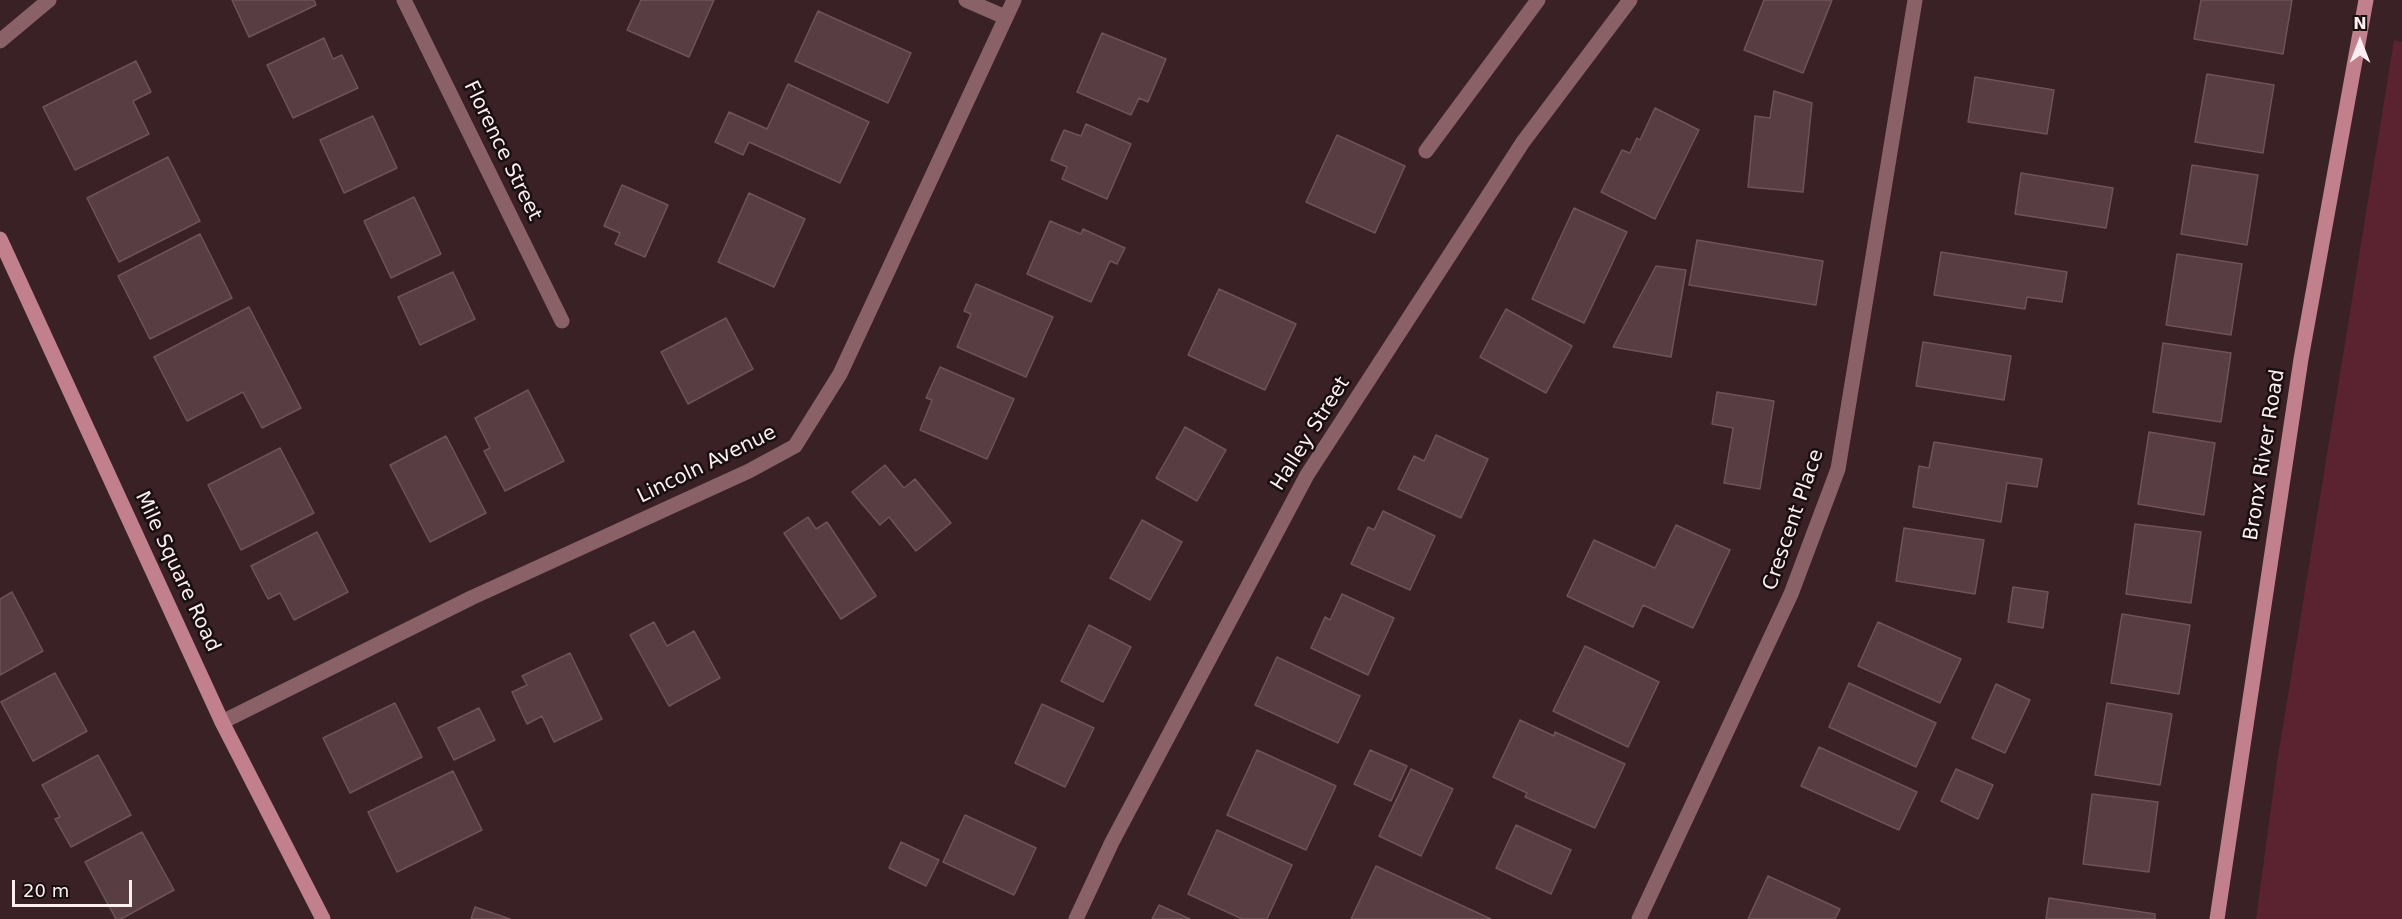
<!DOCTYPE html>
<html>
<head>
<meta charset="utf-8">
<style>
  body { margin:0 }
  #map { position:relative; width:2402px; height:919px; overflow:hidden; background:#392126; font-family:"DejaVu Sans",sans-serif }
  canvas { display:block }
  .north { position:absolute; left:2330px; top:12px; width:60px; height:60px; -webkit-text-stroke:4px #190e10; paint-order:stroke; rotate:0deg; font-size:16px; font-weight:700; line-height:24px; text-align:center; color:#fdeff1 }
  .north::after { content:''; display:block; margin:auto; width:21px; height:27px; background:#fdeff1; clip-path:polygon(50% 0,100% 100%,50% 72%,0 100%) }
  .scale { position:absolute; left:12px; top:880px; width:120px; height:27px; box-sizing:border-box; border:3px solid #fdeff1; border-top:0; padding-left:8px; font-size:18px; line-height:21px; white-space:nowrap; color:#fdeff1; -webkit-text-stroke:4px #190e10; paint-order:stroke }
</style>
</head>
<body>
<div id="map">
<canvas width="2402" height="919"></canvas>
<div class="north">N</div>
<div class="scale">20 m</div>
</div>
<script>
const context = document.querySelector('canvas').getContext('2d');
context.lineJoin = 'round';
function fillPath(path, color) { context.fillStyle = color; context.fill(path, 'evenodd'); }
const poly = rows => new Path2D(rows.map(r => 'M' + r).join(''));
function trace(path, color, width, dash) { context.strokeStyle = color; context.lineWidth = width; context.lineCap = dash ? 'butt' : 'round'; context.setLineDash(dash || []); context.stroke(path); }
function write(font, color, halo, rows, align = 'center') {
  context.font = font + ' "DejaVu Sans",sans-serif'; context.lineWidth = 5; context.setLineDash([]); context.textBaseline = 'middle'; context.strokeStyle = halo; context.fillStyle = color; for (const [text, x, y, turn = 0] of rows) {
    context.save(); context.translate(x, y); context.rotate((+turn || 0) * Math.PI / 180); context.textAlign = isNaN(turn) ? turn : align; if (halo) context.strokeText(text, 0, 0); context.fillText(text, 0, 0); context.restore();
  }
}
const green = poly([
  [2394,40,2402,42,2402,919,2256,919,2277,763]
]);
const building = poly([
  [232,0,314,0,316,5,249,37,232,0],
  [641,0,714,0,689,57,627,30,641,0],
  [1764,0,1832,0,1803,73,1744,50,1764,0],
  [2201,0,2292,0,2283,54,2194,39,2201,0],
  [818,11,911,53,888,103,795,61,818,11],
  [1102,33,1166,59,1148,102,1139,98,1131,115,1077,92,1102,33],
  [324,38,333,59,342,55,358,88,293,118,267,65,324,38],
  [136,61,151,92,133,101,149,134,75,170,43,107,136,61],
  [2207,74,2274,85,2263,153,2195,142,2207,74],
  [1975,77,2054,90,2047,134,1968,122,1975,77],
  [788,84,869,122,840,183,749,142,743,155,715,142,729,112,767,129,788,84],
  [1774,91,1812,103,1803,192,1748,187,1755,116,1770,118,1774,91],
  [1655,108,1699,130,1655,219,1601,192,1622,150,1630,153,1637,138,1640,140,1655,108],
  [373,116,397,168,344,193,320,140,373,116],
  [1086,124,1131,144,1107,199,1062,179,1067,167,1051,160,1064,130,1081,136,1086,124],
  [1337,135,1405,166,1375,233,1306,202,1337,135],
  [168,157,200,221,119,262,87,198,168,157],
  [2192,165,2258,175,2247,245,2181,234,2192,165],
  [2021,173,2113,188,2106,228,2015,214,2021,173],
  [622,185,668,205,645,257,615,244,620,233,604,226,622,185],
  [749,193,805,219,774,287,718,262,749,193],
  [414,197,441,254,391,278,364,221,414,197],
  [1574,208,1627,232,1584,323,1532,299,1574,208],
  [1050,221,1081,234,1083,229,1125,248,1117,264,1110,261,1091,302,1027,274,1050,221],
  [200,234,232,298,150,339,118,276,200,234],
  [1697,240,1823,261,1816,305,1689,285,1697,240],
  [1941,252,2067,272,2062,302,2027,297,2025,309,1934,295,1941,252],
  [2177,254,2242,264,2231,335,2166,325,2177,254],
  [1656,266,1686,270,1671,357,1613,347,1656,266],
  [453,272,475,319,420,345,398,297,453,272],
  [976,284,1053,317,1026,377,957,347,971,314,964,311,976,284],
  [1219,289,1296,324,1265,390,1188,355,1219,289],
  [249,307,301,408,262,428,243,392,187,421,154,357,249,307],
  [1506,309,1572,346,1546,393,1480,357,1506,309],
  [726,318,753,369,688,404,661,352,726,318],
  [1923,342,2011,356,2004,400,1916,386,1923,342],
  [2163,343,2231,353,2221,422,2153,412,2163,343],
  [940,367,1014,399,987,459,920,430,932,400,926,398,940,367],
  [528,390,564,461,505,491,484,451,490,448,475,418,528,390],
  [1717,392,1774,401,1760,489,1724,483,1733,428,1712,424,1717,392],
  [1185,427,1226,450,1197,501,1156,478,1185,427],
  [2149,432,2215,443,2204,515,2138,504,2149,432],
  [1436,435,1488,459,1461,518,1398,489,1414,456,1424,461,1436,435],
  [446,436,486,513,430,542,390,465,446,436],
  [1934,442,2042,459,2037,487,2007,483,2001,522,1913,507,1919,466,1929,468,1934,442],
  [280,448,314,513,241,550,208,485,280,448],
  [885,465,904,488,915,479,951,523,916,551,889,517,880,525,852,492,885,465],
  [1383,511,1435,536,1410,590,1351,564,1368,527,1374,530,1383,511],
  [808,517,816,529,827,522,876,596,841,619,784,533,808,517],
  [1142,520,1182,542,1150,600,1110,578,1142,520],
  [2135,524,2201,532,2191,603,2126,594,2135,524],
  [1676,525,1730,550,1693,628,1643,605,1633,627,1567,596,1594,540,1655,568,1676,525],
  [1904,528,1984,540,1975,594,1896,581,1904,528],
  [317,532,348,592,294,620,280,593,268,599,251,566,317,532],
  [2013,587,2048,592,2043,628,2008,622,2013,587],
  [12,592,43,651,0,675,0,599,12,592],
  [1342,594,1394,618,1368,675,1311,648,1325,617,1330,620,1342,594],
  [2122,614,2190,625,2179,694,2111,683,2122,614],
  [654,622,667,646,694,631,720,678,669,706,630,635,654,622],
  [1878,622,1961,659,1940,703,1858,666,1878,622],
  [1089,625,1131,647,1103,702,1061,681,1089,625],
  [1585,646,1659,682,1628,747,1553,711,1585,646],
  [570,653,602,719,554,742,542,716,527,724,512,692,527,685,522,676,570,653],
  [1277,657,1360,696,1338,743,1255,705,1277,657],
  [55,673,87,731,33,761,1,702,55,673],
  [1849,683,1936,723,1916,767,1829,727,1849,683],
  [1996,684,2030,700,2005,753,1972,738,1996,684],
  [395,703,422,757,350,793,323,738,395,703],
  [2107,703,2172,714,2160,785,2095,775,2107,703],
  [1042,704,1094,728,1065,787,1015,763,1042,704],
  [479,708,495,740,454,760,438,728,479,708],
  [1520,720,1554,736,1555,732,1625,764,1595,828,1525,797,1527,793,1493,777,1520,720],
  [1819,747,1917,792,1899,830,1801,786,1819,747],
  [1257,750,1336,786,1306,850,1227,815,1257,750],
  [1370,750,1407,766,1391,801,1354,784,1370,750],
  [98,755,131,815,71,847,55,819,60,817,42,785,98,755],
  [1411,769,1453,789,1421,856,1379,836,1411,769],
  [1956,769,1993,785,1978,819,1941,801,1956,769],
  [453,771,482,830,397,872,368,812,453,771],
  [2092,794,2158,802,2149,872,2083,864,2092,794],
  [965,815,1036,848,1014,895,943,862,965,815],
  [1516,825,1571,850,1551,894,1496,868,1516,825],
  [1217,830,1292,865,1267,919,1242,919,1188,894,1217,830],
  [142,832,174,890,121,919,116,919,85,862,142,832],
  [901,842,939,860,926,886,889,868,901,842],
  [1376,866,1491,919,1351,919,1376,866],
  [1768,876,1840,909,1835,919,1748,919,1768,876],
  [2049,898,2155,914,2155,919,2046,919,2049,898],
  [1159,905,1190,919,1152,919,1159,905],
  [475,907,510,919,471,919,475,907]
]);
const lane = poly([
  [1426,151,1538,0]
]);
const street = poly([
  [404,0,562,321],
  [966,0,1005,17],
  [0,41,49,0],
  [222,722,471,598,749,471,795,446,840,374,1014,0],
  [1076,919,1112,842,1307,475,1523,142,1630,0],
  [1639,919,1791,594,1838,469,1915,0]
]);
const secondary = poly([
  [0,239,222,722,323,919],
  [2217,919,2301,359,2366,0]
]);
const streetNames = [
  ["Florence Street",502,151,64],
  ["Halley Street",1311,434,-58],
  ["Bronx River Road",2265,455,-81],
  ["Lincoln Avenue",707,465,-26],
  ["Crescent Place",1794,520,-71],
  ["Mile Square Road",177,572,65]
];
fillPath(green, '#5b2230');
fillPath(building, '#583d42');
trace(building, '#6f5357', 1.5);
trace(lane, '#8b6168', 15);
trace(street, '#8b6168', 15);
trace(secondary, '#c2808c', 15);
write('20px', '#fdeff1', '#190e10', streetNames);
</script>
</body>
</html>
